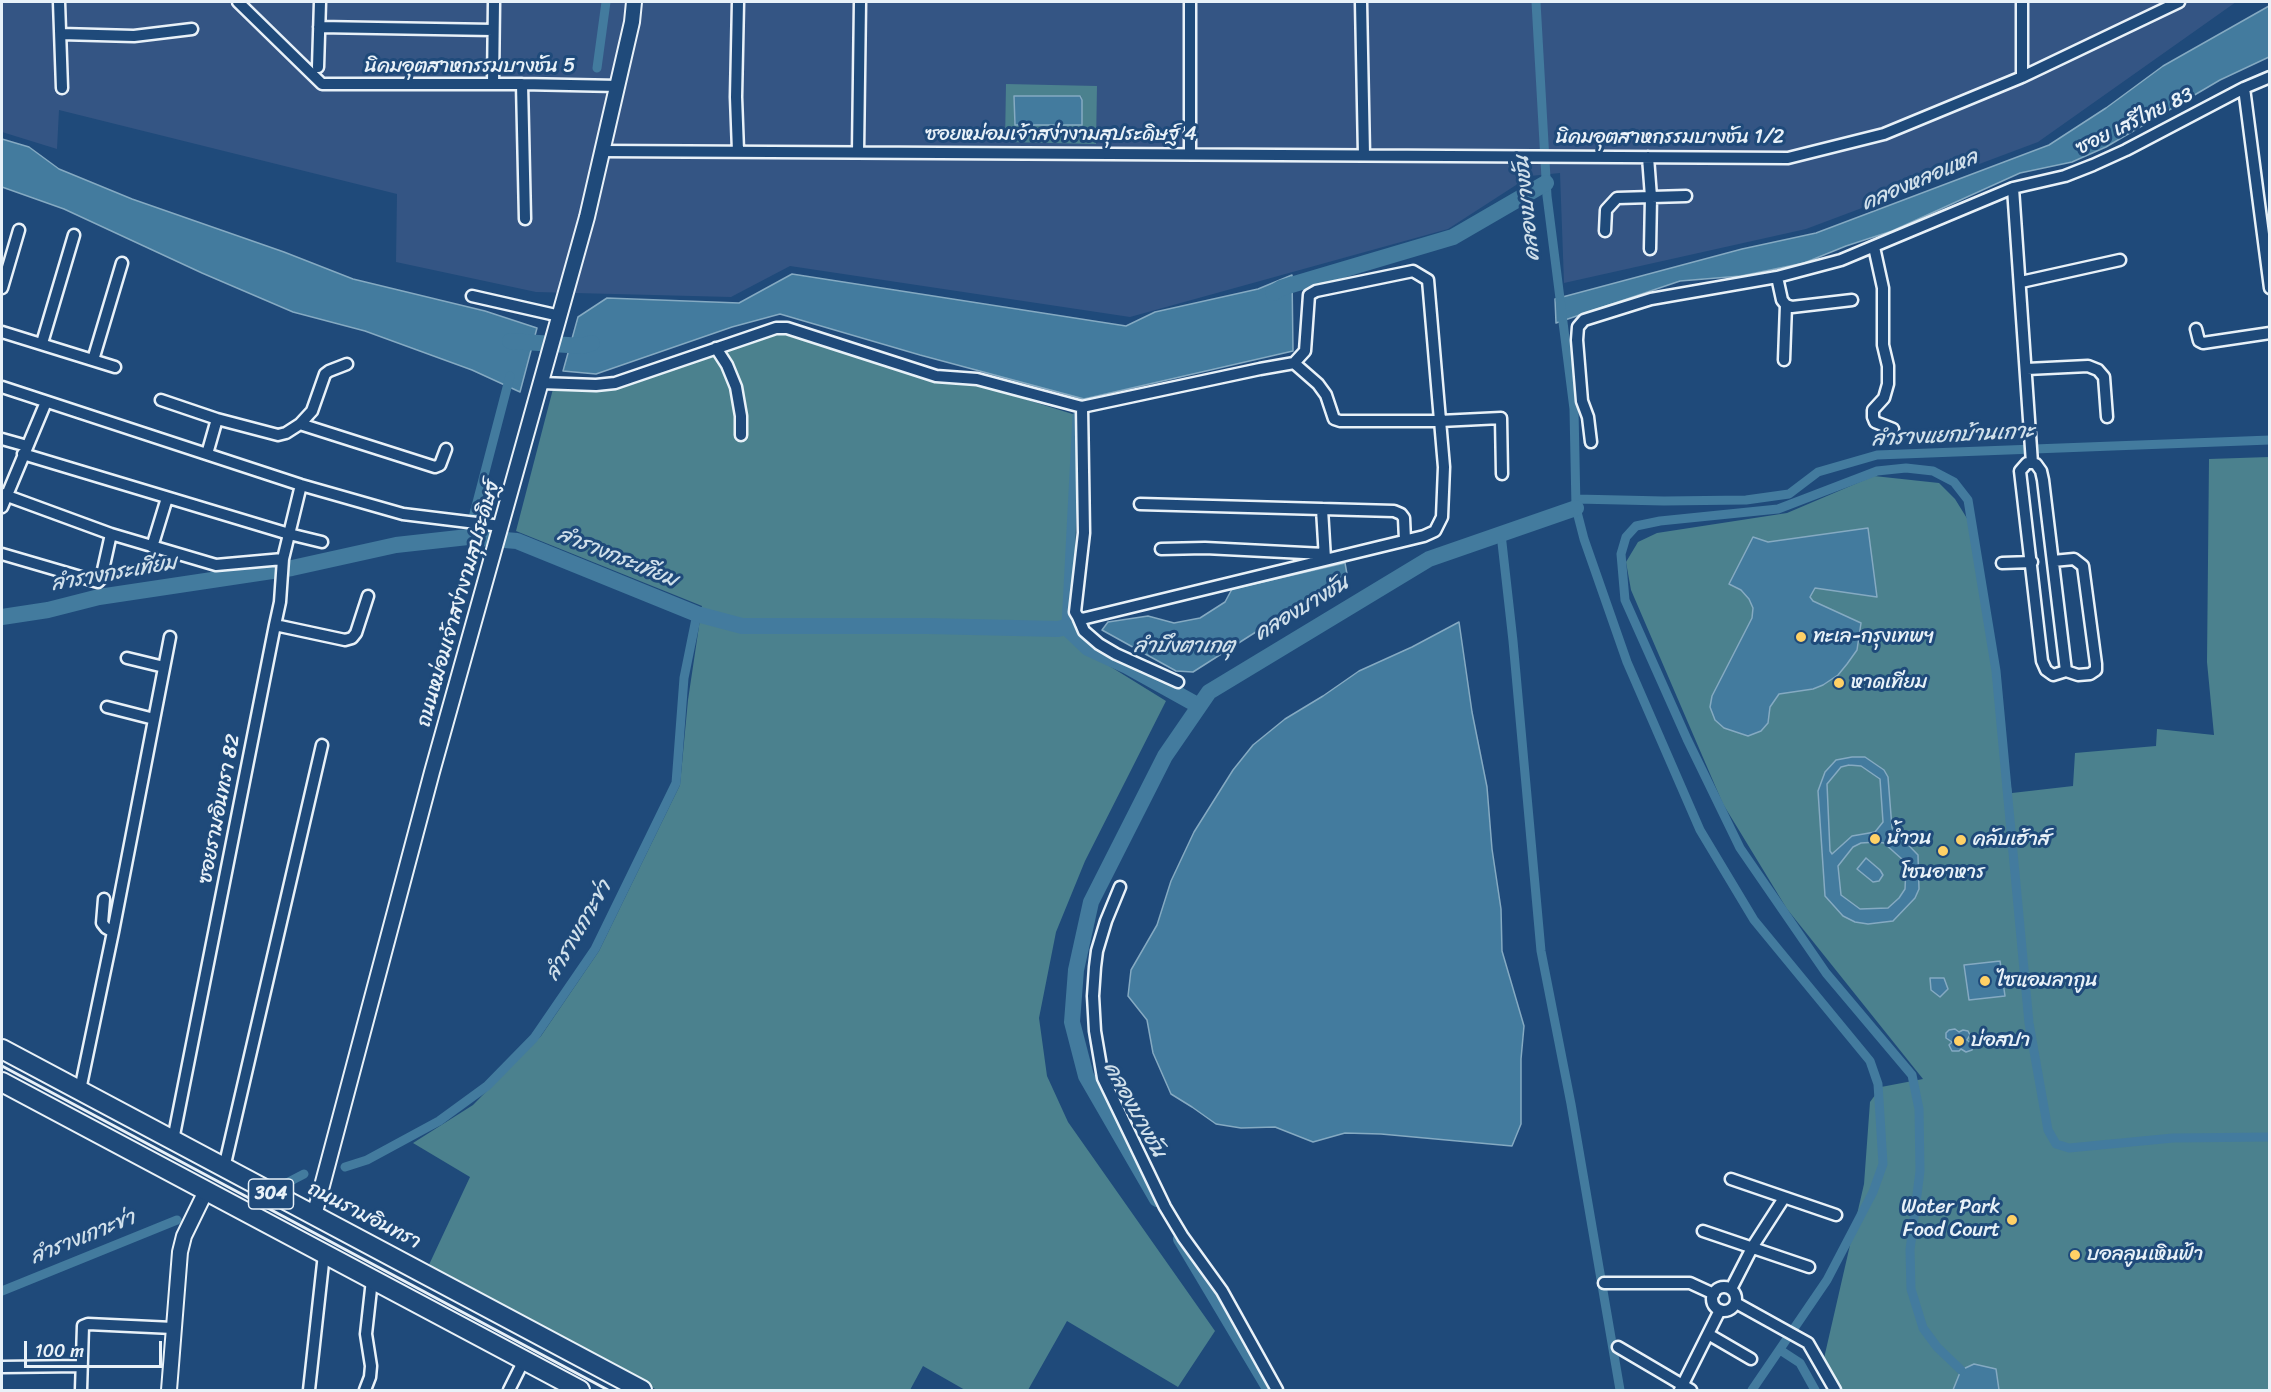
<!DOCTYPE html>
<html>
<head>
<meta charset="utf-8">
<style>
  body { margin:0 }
  #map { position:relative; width:2271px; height:1392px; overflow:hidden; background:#1f4a7a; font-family:Sriracha,sans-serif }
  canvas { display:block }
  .frame { position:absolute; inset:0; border:3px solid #e8f1f8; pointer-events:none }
  .scale { position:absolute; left:24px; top:1341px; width:138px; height:27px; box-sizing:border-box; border:3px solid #e8f1f8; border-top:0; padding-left:8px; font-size:18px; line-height:21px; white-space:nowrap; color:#e8f1f8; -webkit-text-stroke:4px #1f4a7a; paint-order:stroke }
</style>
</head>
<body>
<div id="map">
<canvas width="2271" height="1392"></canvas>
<div class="frame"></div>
<div class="scale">100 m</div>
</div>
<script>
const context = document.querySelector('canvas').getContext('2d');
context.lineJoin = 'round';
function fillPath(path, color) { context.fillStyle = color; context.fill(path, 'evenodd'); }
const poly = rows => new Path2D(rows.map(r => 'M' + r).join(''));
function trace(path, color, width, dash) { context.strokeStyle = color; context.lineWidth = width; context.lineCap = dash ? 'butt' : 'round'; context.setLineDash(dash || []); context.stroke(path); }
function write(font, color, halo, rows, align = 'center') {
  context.font = font + ' Sriracha,"Playpen Sans Thai",sans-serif'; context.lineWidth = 6; context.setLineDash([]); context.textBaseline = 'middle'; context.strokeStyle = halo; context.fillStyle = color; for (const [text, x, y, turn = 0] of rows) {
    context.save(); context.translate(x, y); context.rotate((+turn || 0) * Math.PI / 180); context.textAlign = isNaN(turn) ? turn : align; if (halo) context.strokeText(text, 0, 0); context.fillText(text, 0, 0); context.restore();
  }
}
const built = poly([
  [2,2,2236,2,2038,142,1806,229,1564,283,1560,173,1530,176,1448,229,1130,317,790,266,731,297,536,292,396,262,397,194,59,110,57,149,2,132]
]);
const green = poly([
  [1006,84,1097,86,1096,144,1005,142],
  [1014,96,1080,96,1082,97,1014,122],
  [779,333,934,381,976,384,1079,416,1075,553,1068,622,1082,649,1166,701,1085,861,1056,932,1039,1018,1047,1076,1068,1122,1215,1331,1178,1387,1067,1321,1028,1390,965,1390,923,1366,910,1390,657,1390,427,1269,470,1177,413,1143,473,1105,541,1036,599,951,680,785,688,700,702,606,516,531,553,389,609,388],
  [2269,457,2269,1390,1836,1390,1822,1367,1864,1184,1870,1102,1881,1087,1923,1079,1787,909,1723,804,1631,590,1626,562,1638,542,1657,533,1787,513,1874,476,1939,483,1955,499,1968,520,2012,793,2073,786,2075,753,2156,746,2157,729,2214,735,2207,662,2209,459]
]);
const water = poly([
  [2269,6,2269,57,2220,80,2106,147,2072,162,2020,173,1892,231,1846,246,1804,263,1741,276,1680,281,1556,323,1555,299,1742,249,1816,233,2049,145,2106,108,2163,66,2269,6],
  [1014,96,1080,96,1082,100,1082,125,1015,125,1014,96],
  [2,139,29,147,59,169,132,199,284,252,353,279,485,311,537,328,520,392,472,370,365,331,293,312,202,273,64,209,2,187,2,139],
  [792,274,1126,326,1155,312,1258,289,1292,275,1293,351,1084,399,920,355,780,314,732,327,596,374,563,371,578,317,607,298,739,303,792,274],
  [1868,528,1877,597,1815,588,1810,597,1813,601,1861,623,1857,650,1847,664,1838,675,1823,685,1813,689,1779,694,1770,707,1768,723,1761,731,1748,736,1724,728,1715,720,1710,707,1712,696,1752,618,1753,608,1749,599,1741,590,1729,584,1753,537,1768,542,1868,528],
  [1345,563,1347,574,1193,672,1176,671,1102,630,1108,622,1148,616,1174,623,1200,618,1225,602,1232,589,1345,563],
  [1459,622,1472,712,1487,787,1492,849,1501,909,1502,951,1524,1026,1521,1059,1521,1124,1512,1146,1381,1134,1345,1133,1313,1142,1275,1127,1241,1128,1216,1124,1192,1107,1171,1094,1153,1053,1147,1020,1128,996,1131,970,1157,925,1171,881,1194,832,1233,770,1253,745,1285,719,1323,696,1359,671,1412,647,1459,622],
  [1852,757,1865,757,1884,770,1888,777,1892,828,1918,855,1919,889,1915,898,1893,921,1868,924,1855,922,1843,916,1825,896,1818,791,1825,772,1836,760,1852,757],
  [1849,765,1861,766,1880,779,1883,822,1875,832,1852,836,1832,854,1830,851,1827,784,1841,767,1849,765],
  [1877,842,1884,843,1903,860,1906,868,1905,889,1899,898,1888,908,1860,909,1841,895,1838,866,1853,847,1861,843,1877,842],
  [1866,858,1880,870,1883,875,1879,881,1873,882,1857,869,1866,858],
  [2000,961,2005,996,1969,1000,1964,965,2000,961],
  [1930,978,1944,978,1948,989,1940,997,1931,990,1930,978],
  [1955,1029,1959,1032,1963,1030,1968,1031,1970,1035,1967,1040,1973,1045,1972,1050,1966,1052,1961,1049,1959,1051,1952,1051,1949,1045,1952,1042,1946,1038,1946,1033,1949,1030,1955,1029],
  [1974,1364,1996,1369,1999,1390,1953,1390,1961,1370,1974,1364]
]);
const canal = poly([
  [1536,2,1547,196,1574,409,1576,508,1584,539,1627,662,1700,830,1754,920,1870,1061,1878,1084,1883,1164,1873,1192,1827,1280,1752,1390],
  [597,68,606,2],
  [1576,499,1664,501,1746,500,1789,494,1818,472,1877,455,2270,440],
  [1501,534,1513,641,1541,951,1571,1104,1620,1390],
  [468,537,510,376],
  [1066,627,1077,416],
  [345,1167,367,1160,439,1121,487,1086,534,1038,595,949,676,783,684,678,697,614],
  [279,1187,304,1174],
  [2,1291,177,1220],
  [1780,1350,1800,1363,1815,1390],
  [1961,1370,1937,1347,1923,1328,1911,1289,1910,1250,1920,1171,1919,1109,1912,1075,1826,973,1740,848,1687,739,1625,600,1621,554,1626,537,1636,526,1660,521,1778,509,1877,471,1906,468,1933,471,1954,482,1968,500,1996,671,2029,1023,2048,1130,2056,1144,2069,1148,2173,1138,2270,1137]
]);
const river = poly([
  [1273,293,1281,288,1453,237,1546,183],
  [510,341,582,346,592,343],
  [2,617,48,610,99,597,292,568,396,545,468,537,517,541,697,614,742,626,928,626,1058,629,1066,627,1088,648,1127,666,1199,706],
  [1157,1199,1086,1076,1072,1022,1076,970,1091,902,1165,756,1209,692,1429,559,1576,508],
  [1181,1239,1271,1390]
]);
const street = poly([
  [59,2,62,88],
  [238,2,322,84,522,84,618,86],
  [738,2,736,97,738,151],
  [1190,2,1190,154],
  [1361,2,1364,155],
  [2022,2,2022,77],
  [319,27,493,30],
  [61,34,134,36,192,29],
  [318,67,320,2],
  [493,84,494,2],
  [522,84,525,219],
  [2244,88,2270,288],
  [602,151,1788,158,1884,134,2022,77,2179,2],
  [858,152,860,2],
  [1648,157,1651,197,1650,249],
  [2013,188,2032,463,2036,464,2041,471,2043,480,2066,671],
  [1605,231,1606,210,1617,198,1686,196],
  [1874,247,1883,288,1883,345,1888,366,1888,384,1884,398,1873,410,1873,417,1875,422,1893,429],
  [1777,277,1782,300,1786,305,1792,307,1852,300],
  [2021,282,2120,260],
  [2,288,19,230],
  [472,296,560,316],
  [2196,329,2199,341,2203,343,2270,333],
  [2,332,115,367],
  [42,343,74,235],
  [716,348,727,365,736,387,741,416,741,435],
  [93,360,122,263],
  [1784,360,1786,305],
  [1294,363,1318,384,1326,395,1334,419,1340,421,1440,421,1501,418,1502,474],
  [2027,369,2088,366,2098,370,2104,377,2107,417],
  [541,383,596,385,615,383,776,328,787,328,936,376,977,379,1082,407,1260,369,1294,363,1305,351,1309,295,1316,291,1413,271,1428,280,1444,467,1442,517,1435,531,1424,536,1082,619,1078,617,1075,612,1084,533,1082,407],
  [2,387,301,485,403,514,501,526],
  [161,400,217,419,278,435,286,433,300,424,312,411,325,374,329,371,347,364],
  [300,424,435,467,440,465,446,449],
  [2,439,27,446],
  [1591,442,1588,417,1582,401,1577,340,1578,327,1584,320,1651,299,1777,277,1841,260,2013,188,2065,176,2093,165,2126,150,2244,88,2270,77],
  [23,454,289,534,322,542],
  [207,454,217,419],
  [2032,463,2027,463,2020,471,2042,661,2046,670,2053,675,2066,671,2078,675,2090,674,2096,670,2096,664,2083,566,2074,559,2053,561],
  [2,494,111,534,216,565,283,559],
  [1140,504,1394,511,1401,514,1404,518,1405,540],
  [2,507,46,402],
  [1322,509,1325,559],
  [152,547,167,498],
  [1161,549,1205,548,1324,554],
  [2,554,98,582,101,579,111,534],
  [2002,563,2032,562],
  [1078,617,1084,631,1099,644,1116,654,1178,682],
  [275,625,345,640,352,638,356,633,368,596],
  [127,658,164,667],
  [107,707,154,719],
  [1120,887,1106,921,1097,951,1095,967,1093,996,1095,1031,1103,1078,1165,1207,1183,1237,1222,1291,1277,1390],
  [104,899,102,923,106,928,113,932],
  [80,1090,113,932,170,637],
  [173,1140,275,625,280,602,283,559,301,485],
  [224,1168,322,745],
  [1731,1179,1836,1215],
  [1703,1231,1809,1267],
  [1604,1283,1690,1283,1714,1294],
  '1712 1299a12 12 0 1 1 24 0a12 12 0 1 1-24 0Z',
  [1731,1289,1753,1246,1784,1198],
  [1736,1303,1808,1343,1835,1390],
  [1708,1334,1751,1359],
  [1618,1347,1691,1390],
  [2,1367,81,1366],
  [81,1390,83,1326,88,1324,173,1328],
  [309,1390,324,1254],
  [365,1390,370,1377,371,1366,366,1334,372,1280],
  [509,1390,524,1360],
  [1680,1390,1720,1310]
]);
const secondary = poly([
  [314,1216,432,772,587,217,632,22,634,2],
  [169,1390,180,1252,184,1236,206,1191]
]);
const highway = poly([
  [2,1049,642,1390],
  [2,1082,580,1390]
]);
const rail = poly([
  [2,1066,608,1390]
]);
const markers = [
  [1801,637,6,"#ffd166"],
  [1839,683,6,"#ffd166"],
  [1875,839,6,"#ffd166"],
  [1961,840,6,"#ffd166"],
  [1943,851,6,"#ffd166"],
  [1985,981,6,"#ffd166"],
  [1959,1041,6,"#ffd166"],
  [2012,1220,6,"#ffd166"],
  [2075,1255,6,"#ffd166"]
];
const shields = [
  [271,1194,45]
];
const shieldNames = [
  ["304",271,1194]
];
const streetNames = [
  ["นิคมอุตสาหกรรมบางชัน 5",470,67],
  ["ซอย เสรีไทย 83",2135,122,-26],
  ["ซอยหม่อมเจ้าสง่างามสุประดิษฐ์ 4",1061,135],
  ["นิคมอุตสาหกรรมบางชัน 1/2",1670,138],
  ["ถนนหม่อมเจ้าสง่างามสุประดิษฐ์",459,604,-74],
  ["ซอยรามอินทรา 82",220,809,-79],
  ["ถนนรามอินทรา",364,1216,27]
];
const poiNames = [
  ["ทะเล-กรุงเทพฯ",1813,637],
  ["หาดเทียม",1851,683],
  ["น้ำวน",1887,839],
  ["คลับเฮ้าส์",1973,840],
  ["โซนอาหาร",1943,873,"center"],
  ["ไซแอมลากูน",1997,981],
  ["บ่อสปา",1971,1041],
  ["Water Park",2000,1208,"right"],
  ["Food Court",2000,1231,"right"],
  ["บอลลูนเหินฟ้า",2087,1255]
];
const waterNames = [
  ["คลองหลอแหล",1920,181,-23],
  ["คลองบางชัน",1528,208,-96],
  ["ลำรางแยกบ้านเกาะ",1953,436,-3],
  ["ลำรางกระเทียม",617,558,22],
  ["ลำรางกระเทียม",114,574,-10],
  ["คลองบางชัน",1302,609,-31],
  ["ลำบึงตาเกตุ",1184,647],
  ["ลำรางเกาะข่า",579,931,-60],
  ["คลองบางชัน",1134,1110,61],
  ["ลำรางเกาะข่า",83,1238,-22]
];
fillPath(built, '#345584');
fillPath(green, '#4b818e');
fillPath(water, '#437b9e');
trace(water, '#85aac2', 1.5);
trace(canal, '#437b9e', 9);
trace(river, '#437b9e', 16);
trace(street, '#e8f1f8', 15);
trace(secondary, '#e8f1f8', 18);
trace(highway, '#e8f1f8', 22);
trace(street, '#1f4a7a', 10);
trace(secondary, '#1f4a7a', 14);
trace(highway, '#1f4a7a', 18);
trace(rail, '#e8f1f8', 3);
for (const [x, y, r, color] of markers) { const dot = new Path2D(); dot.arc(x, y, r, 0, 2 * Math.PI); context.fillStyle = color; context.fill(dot); trace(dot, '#1f4a7a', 2); }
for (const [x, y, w] of shields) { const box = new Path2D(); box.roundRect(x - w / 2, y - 15, w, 30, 4.5); context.fillStyle = '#1f4a7a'; context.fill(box); trace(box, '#e8f1f8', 1.5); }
write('bold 18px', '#e8f1f8', null, shieldNames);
write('20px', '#e8f1f8', '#1f4a7a', streetNames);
write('20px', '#e8f1f8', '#1f4a7a', poiNames, 'left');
write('italic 21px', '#cfdfea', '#1f4a7a', waterNames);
</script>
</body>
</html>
